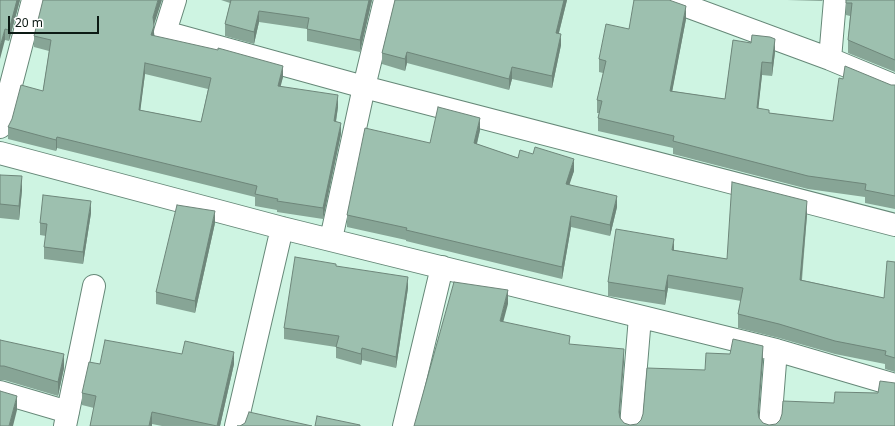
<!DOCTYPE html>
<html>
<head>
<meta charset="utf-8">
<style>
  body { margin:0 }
  #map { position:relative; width:895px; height:426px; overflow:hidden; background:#cef4e2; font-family:"Noto Sans",sans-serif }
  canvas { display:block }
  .scale { position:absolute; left:8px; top:16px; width:91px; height:18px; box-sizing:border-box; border:2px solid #0c1a14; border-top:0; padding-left:5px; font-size:12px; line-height:14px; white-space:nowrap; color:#0c1a14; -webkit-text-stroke:3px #fff; paint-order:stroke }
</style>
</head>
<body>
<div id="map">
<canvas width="895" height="426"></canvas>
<div class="scale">20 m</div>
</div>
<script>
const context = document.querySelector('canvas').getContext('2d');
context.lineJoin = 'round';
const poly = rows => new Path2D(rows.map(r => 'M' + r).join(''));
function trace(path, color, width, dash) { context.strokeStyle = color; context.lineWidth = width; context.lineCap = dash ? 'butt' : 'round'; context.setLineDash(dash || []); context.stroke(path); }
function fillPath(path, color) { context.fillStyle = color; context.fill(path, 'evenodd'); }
const street = poly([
  [175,0,165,32,364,87,895,225],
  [670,0,830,59,895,86],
  [830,59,835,0],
  [0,127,33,0],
  [0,153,282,228,776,350,895,385],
  [331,239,364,87,385,0],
  [0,392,68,412],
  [65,426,94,286],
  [236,426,282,228],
  [404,426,442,267],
  [631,426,640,317],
  [770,426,776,350]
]);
const wall = poly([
  [0,0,20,0,9,41,5,40],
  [221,0,372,0,360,52,307,41,307,29,259,22,254,44,225,36,225,24,230,3],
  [395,0,567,0,559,33,561,45,552,88,512,79,509,90,407,63,405,71,382,64,382,53],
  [787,0,823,0,822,1],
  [846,0,895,0,895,72,848,53,848,40,850,16,846,15],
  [686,19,672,91,725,99,733,40,775,52,772,76,762,75,758,108,769,113,833,121,891,85,895,85,895,209,865,203,865,197,808,189,673,154,673,148,598,131,598,118,599,113,597,113,597,100,603,73,599,72,599,59,629,29],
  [154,25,154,36,283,77,280,86,338,107,336,122,341,134,323,219,277,212,277,210,255,206,255,197,57,148,56,151,8,139,8,127,43,91,49,51,34,47,34,36],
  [145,74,208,89,201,122,140,110],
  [480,130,477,144,518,158,574,171,569,184,617,207,610,236,571,227,562,279,406,241,406,240,347,227,347,215,430,143],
  [0,175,22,190,19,220,0,218],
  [91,213,83,264,44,259,44,247,46,236,40,235,40,223],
  [807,215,802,280,884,298,895,262,895,372,885,369,885,364,835,354,779,338,738,328,738,314,741,301,668,288,665,305,608,296,608,282,674,250,727,259],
  [215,223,195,313,156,304,156,292],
  [336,266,408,288,396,368,362,360,361,365,336,358,336,347,284,339,284,328],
  [0,340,64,368,58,396,4,380,0,380],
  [100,364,234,364,220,426,162,426,152,424,152,426,90,426,94,408,82,405,82,393]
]);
const shadedWall = poly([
  [17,0,20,0,9,41,9,30],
  [158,0,162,0,153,28,153,17],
  [369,0,372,0,360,52,360,40],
  [564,0,567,0,556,44,556,33],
  [686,6,686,19,670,103,670,91],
  [259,11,259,22,254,44,254,32],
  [154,26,154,37,151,35],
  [5,29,5,40,0,59,0,47],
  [561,34,561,45,552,88,552,76],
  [775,39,775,52,772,76,772,63],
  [407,52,407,63,405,71,405,59],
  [762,62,762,75,757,121,757,108],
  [145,63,145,74,139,121,139,110],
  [283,66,283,77,278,97,278,86],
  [512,67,512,79,509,90,509,79],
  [338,95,338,107,334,133,334,121],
  [480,118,480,130,474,155,474,143],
  [341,123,341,134,323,219,323,208],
  [57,137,57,148,56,151,56,140],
  [574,159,574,171,566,195,566,184],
  [22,176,22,190,19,220,19,206],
  [617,196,617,207,610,236,610,225],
  [91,201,91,213,83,264,83,252],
  [807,201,807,215,800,294,800,280],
  [215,211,215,223,195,313,195,301],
  [571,216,571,227,562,279,562,267],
  [674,239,674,252,672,250],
  [668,275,668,288,665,305,665,291],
  [408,277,408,288,396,368,396,357],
  [508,290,508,304,500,334,500,321],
  [763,346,763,360,758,425,758,412],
  [362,348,362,360,361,365,361,354],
  [624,349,624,362,619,425,619,412],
  [234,352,234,364,220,426,217,426],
  [64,354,64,368,58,396,58,382],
  [17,396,17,410,13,426,9,426],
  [152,412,152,426,149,426]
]);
const building = poly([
  [0,0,17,0,9,30,5,29,0,47,0,0],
  [43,0,158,0,153,17,154,26,151,35,218,50,218,48,283,66,278,86,338,95,334,121,341,123,323,208,277,201,278,199,255,194,257,186,57,137,56,140,8,127,12,119,21,85,43,91,51,40,34,36,43,0],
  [145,63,211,78,201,122,139,110,145,63],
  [231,0,369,0,360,40,307,29,309,18,259,11,254,32,225,24,231,0],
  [395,0,564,0,556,33,561,34,552,76,512,67,509,79,407,52,405,59,382,53,395,0],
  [634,0,669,0,686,6,670,91,725,99,733,40,751,43,752,35,770,37,775,39,772,63,762,62,757,108,769,110,769,113,833,121,839,78,843,79,845,66,891,85,895,85,895,196,865,190,866,184,808,176,673,141,674,136,598,118,602,101,597,100,606,61,599,59,606,24,629,29,634,0],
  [846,0,895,0,895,60,848,40,852,3,846,3,846,0],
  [438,107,480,118,474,143,518,158,520,150,533,154,535,147,574,159,566,184,617,196,610,225,571,216,562,267,406,230,407,228,347,215,365,128,430,143,438,107],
  [0,175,22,176,19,206,0,204,0,175],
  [732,182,807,201,800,280,884,298,887,261,895,262,895,358,885,355,886,351,835,341,779,324,738,314,743,288,668,275,665,291,608,282,616,229,674,239,672,250,727,259,732,182],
  [43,195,91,201,83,252,44,247,47,224,40,223,43,195],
  [177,205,215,211,195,301,156,292,177,205],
  [295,257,336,264,336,266,408,277,396,357,362,348,361,354,336,347,339,336,284,328,295,257],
  [454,282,508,290,500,321,570,336,569,344,624,349,619,412,620,418,624,423,630,425,637,424,641,420,643,414,647,368,705,370,706,353,730,354,733,339,763,346,758,412,759,418,763,423,769,425,776,424,780,420,782,414,783,401,834,403,835,392,878,393,880,381,895,383,895,426,414,426,454,282],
  [0,340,64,354,58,382,4,366,0,366,0,340],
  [105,340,182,354,185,341,234,352,217,426,152,412,149,426,90,426,96,396,82,393,89,362,100,364,105,340],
  [0,391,17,396,9,426,0,426,0,391],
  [249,412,312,426,237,426,240,426,245,423,249,412],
  [317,416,360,425,360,426,315,426,317,416]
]);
trace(street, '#668878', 24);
trace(street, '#fff', 22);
fillPath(wall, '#87a596');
fillPath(shadedWall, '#6e867a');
fillPath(building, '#9dc0af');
trace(building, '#6e867a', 1);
</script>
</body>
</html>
